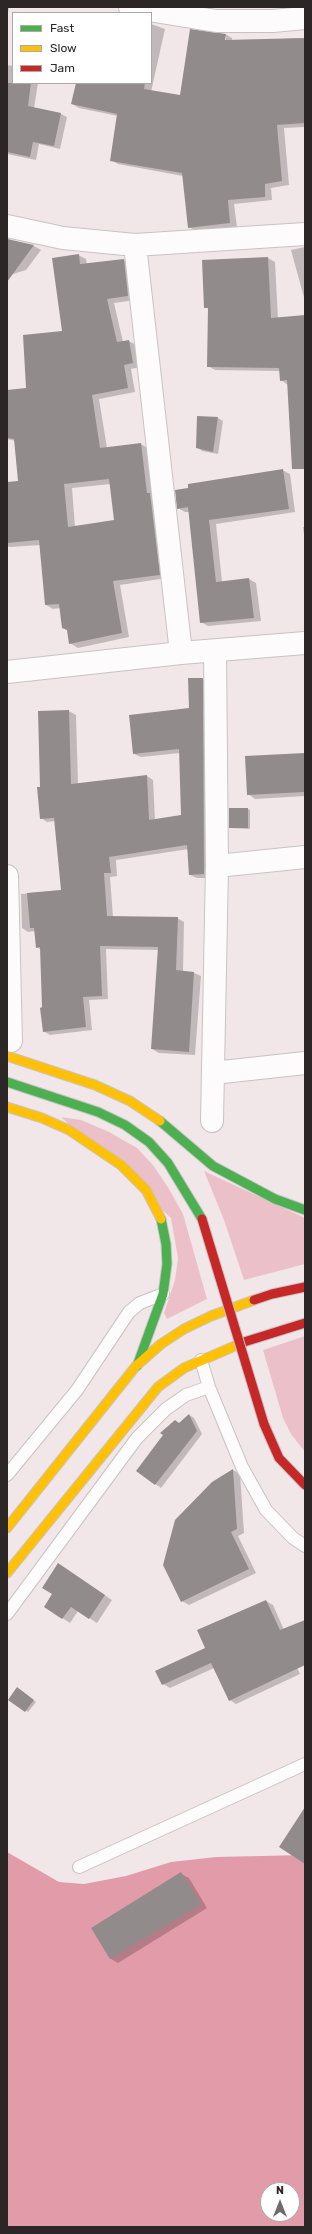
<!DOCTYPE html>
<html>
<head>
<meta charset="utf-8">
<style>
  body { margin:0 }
  #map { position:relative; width:312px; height:2234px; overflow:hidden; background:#f1e7e9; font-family:Rubik,sans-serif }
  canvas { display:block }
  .frame { position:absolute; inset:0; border:8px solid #2c2627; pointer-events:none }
  .legend { position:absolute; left:12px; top:12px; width:140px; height:72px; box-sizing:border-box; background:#fff; border:1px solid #aba8a9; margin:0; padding:5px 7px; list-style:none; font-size:12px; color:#2c2627 }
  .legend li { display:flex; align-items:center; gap:8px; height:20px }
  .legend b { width:20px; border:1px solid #aba8a9 }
  .north { position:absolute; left:260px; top:2182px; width:40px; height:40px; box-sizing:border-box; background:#fff; border:1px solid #aba8a9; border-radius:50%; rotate:0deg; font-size:11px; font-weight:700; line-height:16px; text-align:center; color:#2c2627 }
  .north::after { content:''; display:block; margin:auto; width:14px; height:18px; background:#716a6b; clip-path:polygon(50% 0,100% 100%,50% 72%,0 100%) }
</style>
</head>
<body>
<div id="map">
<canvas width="312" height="2234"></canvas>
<div class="frame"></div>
<ul class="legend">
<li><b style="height:5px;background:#4caf50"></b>Fast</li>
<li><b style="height:5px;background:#ffc107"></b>Slow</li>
<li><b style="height:5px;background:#c62828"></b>Jam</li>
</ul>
<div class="north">N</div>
</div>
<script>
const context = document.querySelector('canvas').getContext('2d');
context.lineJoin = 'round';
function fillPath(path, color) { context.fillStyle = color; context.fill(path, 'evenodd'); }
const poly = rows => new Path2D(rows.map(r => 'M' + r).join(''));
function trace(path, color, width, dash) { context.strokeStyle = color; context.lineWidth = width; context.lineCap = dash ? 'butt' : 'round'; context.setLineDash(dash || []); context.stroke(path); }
const green = poly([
  [61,1117,81,1120,109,1132,137,1148,153,1165,169,1189,183,1214,207,1299,167,1319,164,1313,175,1280,178,1258,171,1218],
  [204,1171,305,1218,305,1264,244,1280,224,1220],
  [305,1336,305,1452,291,1434,283,1418,263,1350]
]);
const water = poly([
  [7,1852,59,1882,84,1884,126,1876,171,1862,216,1857,305,1855,305,2227,7,2227],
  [268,2190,292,2190,292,2214,268,2214]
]);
const shadow = poly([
  [7,7,9,7,7,19],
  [151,24,165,29,151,92,181,97,191,31,225,34,232,38,232,41,305,38,305,127,284,128,289,185,271,188,272,200,234,204,237,227,196,231,189,227,183,176,118,164,111,160,118,116,79,108,72,104,77,83,151,83],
  [224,36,226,36,225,45,223,45],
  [7,65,13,66,13,83,38,83,34,108,61,114,67,117,60,149,39,144,36,160,7,154],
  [7,239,34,246,41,250,26,270,7,276],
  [305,247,305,301,291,250],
  [78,255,86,259,87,265,124,260,131,265,135,300,114,303,123,342,129,341,136,345,140,367,131,369,135,392,99,399,107,448,141,444,149,449,167,578,120,585,129,637,78,648,70,643,68,630,60,608,53,609,46,605,41,545,10,547,7,546,7,483,19,482,16,441,7,439,7,391,27,389,63,332],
  [111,484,115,521,75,527,72,488],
  [268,258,275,262,278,319,305,316,305,457,288,385,281,380,280,371,215,370,208,366,209,309,205,307],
  [218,418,223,421,218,454,202,451,197,447],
  [282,470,290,474,295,512,216,524,222,582,249,579,256,583,261,621,208,626,201,622,189,512,185,512,178,508],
  [303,527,305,527,305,542],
  [202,679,209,682,211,878,197,878,190,875,189,849,116,860,117,876,110,877,113,917,177,918,184,922,183,972,194,973,201,976,195,1055,159,1053,152,1049,159,950,106,949,108,999,89,1000,92,1030,50,1035,43,1031,41,950,37,947,35,931,28,932,22,928,21,894,62,890,56,821,47,822,41,818,39,712,69,711,76,715,78,784,147,776,153,780,155,820,182,816,180,753,141,757,134,754,190,709],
  [305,754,305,796,255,799,248,794],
  [248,809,250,810,250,829,230,828],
  [189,1415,194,1418,202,1434,161,1488,137,1471],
  [233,1470,240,1474,244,1533,238,1536,256,1573,189,1605,182,1601],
  [66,1569,112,1600,97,1623,78,1611,70,1623,45,1607],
  [266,1601,273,1605,284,1630,305,1621,305,1649,291,1654,300,1674,236,1704,230,1700,214,1668,170,1688,163,1684],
  [20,1690,36,1702,28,1712,10,1699],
  [181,1874,189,1878,207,1908,118,1963,111,1959,92,1928]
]);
const building = poly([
  [190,29,226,34,225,40,305,38,305,123,277,125,282,181,265,184,265,197,228,200,230,223,188,228,182,173,110,161,117,114,71,104,76,83,145,83,144,89,180,95],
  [7,83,31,83,28,106,61,113,54,146,33,142,30,157,7,152],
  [7,239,34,245,7,282],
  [79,254,80,264,124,259,128,296,107,299,117,342,129,340,133,363,124,365,128,388,92,395,100,448,141,443,147,493,150,493,160,575,113,581,122,633,69,644,67,630,62,628,59,604,45,605,39,540,7,543,7,482,18,481,14,439,7,438,7,390,26,388,23,335,62,331,52,258],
  [109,479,114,520,68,527,64,484],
  [268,257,271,318,305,315,305,469,292,469,287,380,280,381,279,368,207,367,208,308,204,308,202,260],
  [197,416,218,417,213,452,196,448],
  [283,469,289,509,209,520,216,582,249,578,254,618,200,623,188,507,177,509,175,490,188,488,188,484],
  [188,678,203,678,204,874,189,875,187,845,109,857,111,873,104,873,107,916,178,917,176,970,194,972,189,1052,151,1049,158,947,100,946,102,996,83,997,86,1027,43,1032,40,1008,42,1007,40,947,36,948,34,928,30,928,27,893,61,890,54,818,40,819,37,787,40,787,38,711,69,710,71,784,147,775,149,820,181,815,179,749,133,754,129,715,189,708],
  [305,753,305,792,247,795,245,756],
  [229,808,248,808,248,828,229,828],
  [189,1414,197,1431,155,1485,136,1471,163,1435,160,1433,175,1420,179,1423],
  [233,1469,237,1529,231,1532,249,1569,181,1602,163,1565,175,1520,212,1482],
  [58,1563,105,1595,89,1619,71,1607,62,1619,44,1607,52,1594,42,1588],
  [266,1600,280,1630,305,1620,305,1665,229,1701,211,1663,162,1685,155,1671,205,1648,197,1630],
  [17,1687,34,1700,25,1712,8,1700],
  [305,1807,305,1864,279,1847],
  [181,1872,201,1904,110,1959,91,1928]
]);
const lane = poly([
  [201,1360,209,1387,242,1467,266,1510,293,1538,305,1546],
  [7,1475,77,1390,129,1312,140,1303,163,1294],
  [7,1614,137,1438,166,1409,186,1395,209,1387],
  [79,1867,305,1764]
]);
const street = poly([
  [130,7,216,21,273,21,305,18],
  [7,226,63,238,135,245,305,234],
  [135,245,181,653],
  [7,672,181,653,305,643],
  [217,866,305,857],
  [7,876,11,1041],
  [213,1073,305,1063],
  [212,1121,217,866,215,651]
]);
const fast = poly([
  [7,1082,98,1112,125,1125,149,1142,168,1163,202,1219],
  [160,1121,213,1166,275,1199,305,1210],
  [137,1366,163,1294,167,1264,166,1244,161,1219]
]);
const slow = poly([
  [7,1056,95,1085,130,1101,160,1121],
  [7,1107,42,1118,69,1130,121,1165,146,1190,161,1219],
  [7,1528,136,1366,161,1344,184,1329,211,1316,254,1300],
  [7,1573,158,1387,184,1368,244,1342]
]);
const jam = poly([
  [254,1300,272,1294,305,1287],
  [244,1342,305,1323],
  [264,1424,279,1458,305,1485]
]);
const jamBridge = poly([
  [202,1219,264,1424]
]);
fillPath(green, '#ecc0c8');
fillPath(water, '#e29ca9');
fillPath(shadow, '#0003');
fillPath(building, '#928b8c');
trace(lane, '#c9c2c3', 14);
trace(street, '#c9c2c3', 24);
trace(fast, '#c9c2c3', 11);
trace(slow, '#c9c2c3', 11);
trace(jam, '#c9c2c3', 11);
trace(lane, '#fdfbfc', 12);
trace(street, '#fdfbfc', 22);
trace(fast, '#4caf50', 9);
trace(slow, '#ffc107', 9);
trace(jam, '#c62828', 9);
trace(jamBridge, '#c9c2c3', 11, []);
trace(jamBridge, '#c62828', 9);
</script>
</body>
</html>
